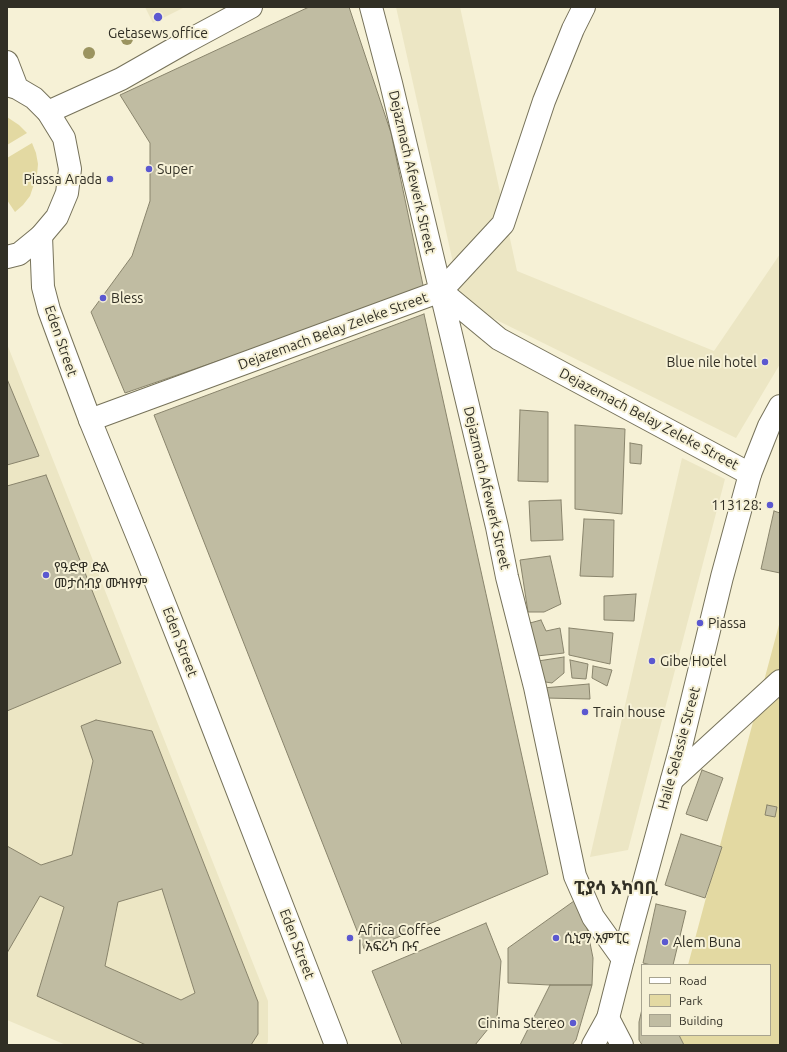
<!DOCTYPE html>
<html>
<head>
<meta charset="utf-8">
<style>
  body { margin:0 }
  #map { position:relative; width:787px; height:1052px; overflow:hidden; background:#f6f1d6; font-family:Ubuntu,sans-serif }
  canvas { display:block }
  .frame { position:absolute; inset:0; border:8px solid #312f25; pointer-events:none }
  .legend { position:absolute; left:641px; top:964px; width:130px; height:72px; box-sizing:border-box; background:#f6f1d6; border:1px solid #a7a38f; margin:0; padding:5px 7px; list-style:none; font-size:12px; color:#312f25 }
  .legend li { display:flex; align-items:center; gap:8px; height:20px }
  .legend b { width:20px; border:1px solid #a7a38f }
</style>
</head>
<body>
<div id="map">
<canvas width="787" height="1052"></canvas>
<div class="frame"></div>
<ul class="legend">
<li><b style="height:5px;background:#fff"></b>Road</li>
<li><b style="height:11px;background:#e3d9a2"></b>Park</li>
<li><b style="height:11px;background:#c0bca2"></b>Building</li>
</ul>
</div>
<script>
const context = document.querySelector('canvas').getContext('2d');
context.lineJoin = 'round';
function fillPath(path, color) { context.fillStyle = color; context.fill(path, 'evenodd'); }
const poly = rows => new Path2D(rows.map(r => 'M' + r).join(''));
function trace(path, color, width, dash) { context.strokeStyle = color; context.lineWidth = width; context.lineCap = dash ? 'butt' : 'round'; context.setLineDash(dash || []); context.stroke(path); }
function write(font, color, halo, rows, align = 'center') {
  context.font = font + ' Ubuntu,"Noto Sans Ethiopic",sans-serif'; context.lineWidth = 4; context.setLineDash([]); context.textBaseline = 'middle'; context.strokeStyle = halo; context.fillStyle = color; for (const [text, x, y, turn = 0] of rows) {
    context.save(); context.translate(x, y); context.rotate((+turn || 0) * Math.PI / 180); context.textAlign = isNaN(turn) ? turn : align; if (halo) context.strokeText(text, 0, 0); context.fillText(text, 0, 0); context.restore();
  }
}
const built = poly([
  [145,7,185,7,153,23],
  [396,7,460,7,517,271,714,351,780,254,780,364,736,438,462,303],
  [7,344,268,1001,268,1042,266,1045,66,1045,7,1020],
  [682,458,725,479,628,850,590,857]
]);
const green = poly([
  [7,117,19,125,27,133,7,145],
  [32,143,36,153,38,164,37,175,30,196,23,205,15,212,7,200,7,158],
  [780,621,780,1045,684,1045,679,1035,770,1035,770,965,688,965]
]);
const building = poly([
  [309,7,349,7,391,133,424,290,125,393,91,312,132,256,150,201,150,143,120,95,309,7],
  [424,314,548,874,365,951,154,415,424,314],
  [7,379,39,456,7,465,7,379],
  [520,410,548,412,548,482,518,481,520,410],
  [575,425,625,429,622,514,575,509,575,425],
  [630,443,642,445,641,464,630,463,630,443],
  [46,475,121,663,7,711,7,486,46,475],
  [561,500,563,540,531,541,529,501,561,500],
  [774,511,780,513,780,573,761,569,774,511],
  [584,519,614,520,613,577,580,576,584,519],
  [550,556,561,604,544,612,528,612,520,560,550,556],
  [636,594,634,621,604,620,604,596,636,594],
  [541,620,546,631,560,628,564,653,537,656,530,623,541,620],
  [569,628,613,633,610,664,569,655,569,628],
  [564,657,564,673,552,683,539,681,538,661,564,657],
  [570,660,588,664,586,679,572,678,570,660],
  [593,666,612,670,607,686,592,678,593,666],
  [589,684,590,699,545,698,543,688,589,684],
  [96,720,152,731,258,1002,258,1034,251,1045,146,1045,37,996,64,907,40,896,7,953,7,846,41,865,72,855,93,761,81,726,96,720],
  [162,889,195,993,181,1000,105,966,118,902,162,889],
  [702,770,723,778,707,821,686,814,702,770],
  [767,805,777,807,775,817,765,815,767,805],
  [681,834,722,847,705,898,665,885,681,834],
  [574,901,587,928,593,958,592,985,550,985,508,983,508,948,574,901],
  [656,904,686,911,673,965,651,965,643,963,656,904],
  [486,923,501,961,497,1018,475,1045,402,1045,372,971,486,923],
  [550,985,592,985,576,1040,572,1045,520,1045,550,985],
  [642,1009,642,1035,679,1035,684,1045,642,1045,639,1040,639,1022,642,1009]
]);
const minor = poly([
  [441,291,503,224,544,101,573,29,584,7]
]);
const tertiary = poly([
  [371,7,391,83,497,527,507,577,535,687,575,876,593,917,623,959],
  [90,420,441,291,499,339,750,474],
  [608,1018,622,1045]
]);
const secondary = poly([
  [48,112,121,79,186,42,251,7],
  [41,236,43,287,49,310,60,340,90,420,146,557,193,676,336,1045],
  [672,780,780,681]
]);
const primary = poly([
  [7,62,17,88],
  [7,85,17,88,34,98,48,112,64,138,70,169,67,193,57,217,41,236,19,254,7,257],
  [593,1045,608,1018,623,959,680,750,722,577,750,474,769,426,780,406]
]);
const trees = [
  [127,39],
  [89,53]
];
const markers = [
  [158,17,5,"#5b58d0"],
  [149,169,4,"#5b58d0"],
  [110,179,4,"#5b58d0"],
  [103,298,4,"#5b58d0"],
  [765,362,4,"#5b58d0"],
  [770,505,4,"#5b58d0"],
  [46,575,4,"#5b58d0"],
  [700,623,4,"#5b58d0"],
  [652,661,4,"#5b58d0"],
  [585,712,4,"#5b58d0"],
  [350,938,4,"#5b58d0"],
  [556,938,4,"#5b58d0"],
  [665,942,4,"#5b58d0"],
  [573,1023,4,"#5b58d0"]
];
const poiNames = [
  ["Getasews office",158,33,"center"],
  ["Super",157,169],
  ["Piassa Arada",102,179,"right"],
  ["Bless",111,298],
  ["Blue nile hotel",757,362,"right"],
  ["113128:",762,505,"right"],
  ["የዓድዋ ድል",54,567],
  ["መታሰብያ ሙዝየም",54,583],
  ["Piassa",708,623],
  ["Gibe Hotel",660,661],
  ["Train house",593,712],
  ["Africa Coffee",358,930],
  ["| አፍሪካ ቡና",358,946],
  ["ሲኒማ አምፒር",564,938],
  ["Alem Buna",673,942],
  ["Cinima Stereo",565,1023,"right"]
];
const streetNames = [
  ["Dejazmach Afewerk Street",412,172,77],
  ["Dejazemach Belay Zeleke Street",333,331,-20],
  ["Eden Street",61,341,71],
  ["Dejazemach Belay Zeleke Street",649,419,28],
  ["Dejazmach Afewerk Street",487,488,77],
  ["Eden Street",180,642,69],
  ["Haile Selassie Street",679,748,-75],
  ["Eden Street",297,944,69]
];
const districtNames = [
  ["ፒያሳ አካባቢ",616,888]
];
fillPath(built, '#ece6c4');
fillPath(green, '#e3d9a2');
fillPath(building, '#c0bca2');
trace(building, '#89846c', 1);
trace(minor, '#76725a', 24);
trace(tertiary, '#76725a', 24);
trace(secondary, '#76725a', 24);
trace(primary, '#76725a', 24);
trace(minor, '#fff', 22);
trace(tertiary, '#fff', 22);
trace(secondary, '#fff', 22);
trace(primary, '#fff', 22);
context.fillStyle = '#9b9460';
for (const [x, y] of trees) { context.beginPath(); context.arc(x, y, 6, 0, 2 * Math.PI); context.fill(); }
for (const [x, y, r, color] of markers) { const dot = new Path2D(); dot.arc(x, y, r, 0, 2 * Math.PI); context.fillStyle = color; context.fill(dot); trace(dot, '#f6f1d6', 1.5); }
write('14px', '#312f25', '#f6f1d6', poiNames, 'left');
write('14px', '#312f25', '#f6f1d6', streetNames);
write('bold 18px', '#312f25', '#f6f1d6', districtNames);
</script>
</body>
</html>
